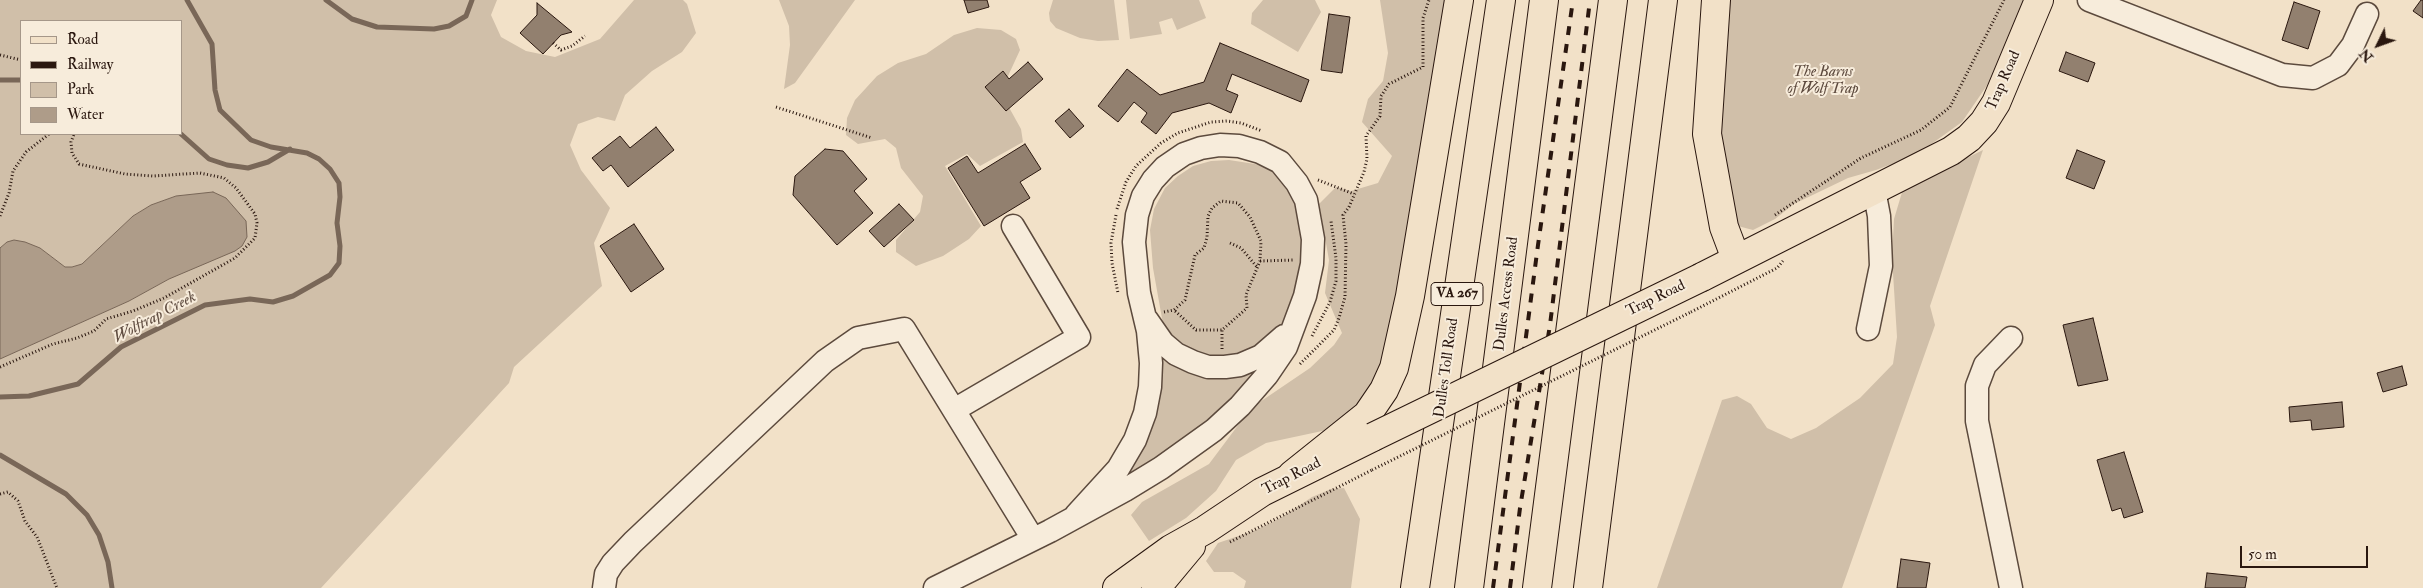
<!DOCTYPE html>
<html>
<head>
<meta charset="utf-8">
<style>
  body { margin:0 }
  #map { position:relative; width:2423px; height:588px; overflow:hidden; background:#f2e1c8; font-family:"IM FELL Double Pica",serif }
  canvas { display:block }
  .legend { position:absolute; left:20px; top:20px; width:162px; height:115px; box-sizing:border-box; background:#f7ecdb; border:1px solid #a59789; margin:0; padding:6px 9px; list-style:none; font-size:15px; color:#2a170f }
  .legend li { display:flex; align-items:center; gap:10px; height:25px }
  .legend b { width:25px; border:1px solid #a59789 }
  .north { position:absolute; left:2353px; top:20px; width:50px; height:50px; -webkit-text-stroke:4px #f7ecdb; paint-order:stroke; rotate:228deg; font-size:14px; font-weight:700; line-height:20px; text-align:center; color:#2a170f }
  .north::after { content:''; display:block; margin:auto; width:18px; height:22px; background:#2a170f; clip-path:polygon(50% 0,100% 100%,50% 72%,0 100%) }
  .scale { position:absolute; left:2240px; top:546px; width:128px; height:22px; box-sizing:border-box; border:2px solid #2a170f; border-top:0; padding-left:6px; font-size:15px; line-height:18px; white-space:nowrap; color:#2a170f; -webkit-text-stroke:4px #f7ecdb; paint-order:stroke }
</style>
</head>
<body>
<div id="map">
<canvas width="2423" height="588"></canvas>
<ul class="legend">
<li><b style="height:6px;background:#f2e1c8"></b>Road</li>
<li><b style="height:6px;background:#2a170f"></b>Railway</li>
<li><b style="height:14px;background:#d0bfa9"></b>Park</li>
<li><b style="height:14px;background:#ae9c89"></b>Water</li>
</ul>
<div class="north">N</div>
<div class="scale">50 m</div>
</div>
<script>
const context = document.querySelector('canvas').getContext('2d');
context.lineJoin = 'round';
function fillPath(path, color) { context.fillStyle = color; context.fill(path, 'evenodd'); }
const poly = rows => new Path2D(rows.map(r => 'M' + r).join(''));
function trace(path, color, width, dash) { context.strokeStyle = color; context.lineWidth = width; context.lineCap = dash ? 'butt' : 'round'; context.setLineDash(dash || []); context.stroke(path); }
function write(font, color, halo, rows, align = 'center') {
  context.font = font + ' "IM FELL Double Pica",serif'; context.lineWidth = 4; context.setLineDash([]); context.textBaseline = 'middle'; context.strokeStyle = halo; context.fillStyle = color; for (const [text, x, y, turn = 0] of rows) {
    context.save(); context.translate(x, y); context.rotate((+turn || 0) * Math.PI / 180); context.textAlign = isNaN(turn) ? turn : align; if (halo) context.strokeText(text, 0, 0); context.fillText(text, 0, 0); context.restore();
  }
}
const green = poly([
  [0,0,497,0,491,15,501,37,526,51,555,57,600,39,634,0,683,0,687,4,696,33,682,52,652,71,625,95,615,121,598,117,578,124,570,145,581,170,610,208,594,243,602,286,514,367,509,383,321,588,0,588,0,359,129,301,169,279,176,196,151,205,133,216,82,264,72,267,65,267,40,248,7,242,0,248],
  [21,21,181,21,181,134,21,134],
  [779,0,855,0,795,83,784,89,790,45,789,26],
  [1053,0,1114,0,1119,40,1098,41,1080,38,1056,28,1050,21,1049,13],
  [1126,0,1199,0,1206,18,1177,30,1172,18,1159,22,1162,34,1130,39],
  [1263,0,1315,0,1321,12,1298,52,1251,24,1252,13],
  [1380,0,1448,0,1383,373,1341,427,1266,443,1236,460,1216,491,1186,518,1149,541,1131,515,1142,502,1209,464,1251,408,1310,368,1334,345,1342,333,1325,293,1329,260,1319,204,1336,187,1351,191,1378,183,1392,156,1362,122,1368,99,1383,81,1388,53],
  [1725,0,2028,0,2003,62,1962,122,1916,155,1876,170,1848,178,1794,204,1775,219,1753,230,1734,225,1718,122],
  [977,28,1001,30,1016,39,1020,50,1002,89,1006,102,1021,129,1023,142,980,166,967,154,945,166,981,226,969,239,943,256,916,266,896,252,896,240,920,212,923,196,901,168,896,148,885,139,858,144,846,135,847,118,855,100,877,76,898,63,926,54,954,35],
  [1983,150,1930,306,1935,325,1842,588,1657,588,1722,400,1737,396,1751,404,1767,428,1791,439,1816,428,1860,398,1893,364,1897,337,1892,257,1894,219,1903,189],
  [1229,160,1255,164,1276,171,1293,195,1302,219,1304,250,1300,283,1289,315,1278,331,1266,342,1242,355,1214,359,1179,344,1163,324,1153,268,1150,230,1154,209,1165,188,1178,176,1193,166,1211,161],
  [1160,349,1174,361,1268,362,1249,385,1199,430,1124,479,1154,423,1162,379],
  [1344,488,1360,519,1351,588,1244,588,1246,581,1233,572,1214,572,1206,561,1218,543,1256,530,1282,517,1312,497,1331,489]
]);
const water = poly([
  [213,192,226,198,246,221,247,237,242,246,235,251,169,279,129,301,0,359,0,248,7,242,14,240,25,242,40,248,65,267,72,267,82,264,133,216,151,205,176,196,213,192]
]);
const stream = poly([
  [326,0,352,19,377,27,434,29,449,26,466,16,472,0],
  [0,80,21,80],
  [181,134,209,159,227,165,248,168,268,162,290,149],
  [0,397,29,396,78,384,121,347,205,305,250,299,273,302,293,296,330,275,339,263,340,246,337,223,340,197,339,183,330,169,319,159,307,153,271,147,251,140,220,110,215,90,212,44,187,0],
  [0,455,66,494,87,515,99,535,108,562,112,588]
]);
const building = poly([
  [964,0,987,0,989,7,968,13,964,0],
  [2421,0,2423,0,2423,18,2413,11,2421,0],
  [2294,2,2320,11,2308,49,2282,40,2294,2],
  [537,3,572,32,561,35,543,54,520,33,537,15,537,3],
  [1329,14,1350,17,1342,73,1321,70,1329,14],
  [1220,43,1309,80,1301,102,1232,74,1226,90,1238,95,1231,113,1209,103,1172,113,1156,134,1141,122,1147,113,1134,102,1118,122,1098,106,1127,69,1160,95,1204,82,1220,43],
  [2066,52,2095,63,2088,82,2059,71,2066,52],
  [1028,62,1043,79,1006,111,985,87,1003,71,1009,79,1028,62],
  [1069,109,1084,126,1070,138,1055,121,1069,109],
  [656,127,674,150,628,187,611,165,603,171,592,158,620,136,630,148,656,127],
  [1025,144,1041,169,1020,182,1030,198,984,226,948,168,967,156,978,173,1025,144],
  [825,149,843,151,867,179,854,191,873,213,837,245,793,195,795,176,825,149],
  [2077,150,2105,161,2094,189,2066,178,2077,150],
  [899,204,914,220,884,247,869,231,899,204],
  [634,224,664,269,631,292,600,246,634,224],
  [2093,318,2108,380,2078,386,2063,325,2093,318],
  [2402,366,2407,385,2383,392,2377,373,2402,366],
  [2342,402,2344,427,2312,430,2311,420,2290,422,2289,407,2342,402],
  [2124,452,2143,512,2124,518,2121,508,2112,511,2097,460,2124,452],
  [1901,559,1930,563,1926,588,1897,588,1901,559],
  [2207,573,2247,577,2245,588,2205,588,2207,573]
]);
const path = poly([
  [553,43,561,50,572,46,585,36],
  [0,55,21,60],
  [776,107,872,138],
  [1318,180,1354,194],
  [1117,209,1126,182,1136,166,1161,143,1178,133,1211,122,1227,121,1241,123,1262,131],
  [1116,215,1111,243,1112,263,1118,293],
  [1775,215,1861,158,1921,130,1950,107,2004,0],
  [0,216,9,193,13,171,26,152,49,134],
  [1230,243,1241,248,1257,267],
  [1260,261,1294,260],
  [1164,312,1174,310,1185,300,1195,255,1204,248,1207,237,1208,216,1212,208,1221,201,1238,203,1250,217,1261,241,1260,261,1246,295,1247,308,1222,330,1196,330,1174,310],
  [1691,312,1777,268,1783,261],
  [1312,336,1330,302,1336,281,1336,258,1331,221],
  [1222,349,1222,330],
  [1300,364,1334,330,1339,318,1345,297,1346,244,1343,215,1349,207,1364,172,1367,159,1366,136,1380,116,1381,96,1389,84,1423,67,1423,18,1429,0],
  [0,367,53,344,77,338,94,331,106,319,133,311,164,298,235,258,255,238,257,223,255,214,236,188,224,178,200,173,153,176,125,174,79,164,72,153,71,142,74,134],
  [0,494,8,492,18,501,25,521,37,537,57,588],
  [1230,542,1372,470]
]);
const minor = poly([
  [2089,0,2282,75,2313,78,2338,65,2353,45,2367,14],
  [1147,320,1163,343,1176,354,1193,362,1208,367,1225,367,1240,365,1261,356,1284,336],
  [1868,329,1881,266,1879,216,1874,190],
  [2011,338,1985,365,1977,386,1977,421,2011,588],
  [954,410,1079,337,1013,226],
  [604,588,606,574,613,563,633,542,825,361,858,338,904,329,1033,539],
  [935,588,1050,531,1125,490,1161,468,1214,430,1240,406,1267,375,1286,347,1305,296,1312,264,1313,239,1306,200,1297,183,1280,162,1260,152,1239,146,1220,145,1201,148,1184,154,1165,167,1153,180,1143,196,1137,215,1134,242,1139,293,1148,331,1151,363,1150,387,1145,413,1135,440,1118,469,1076,515]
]);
const major = poly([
  [1702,277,1951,151,1969,138,1984,122,1996,103,2039,0],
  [1117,588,1171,549,1205,530,1262,492,1373,437],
  [1156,588,1191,546]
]);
const highway = poly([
  [1716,0,1707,134,1724,227,1736,259],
  [1292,475,1367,415,1384,390,1394,368,1410,296,1459,0],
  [1415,588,1501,0],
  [1469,588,1544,0],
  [1537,588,1613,0],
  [1588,588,1663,0]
]);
const rail = poly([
  [1493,588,1538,245,1573,0],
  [1510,588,1520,508,1550,325,1590,0]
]);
const pathBridge = poly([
  [1372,470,1691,312]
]);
const majorBridge = poly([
  [1373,437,1702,277]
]);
const shields = [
  [1457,294,52]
];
const shieldNames = [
  ["VA 267",1457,294]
];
const parkNames = [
  ["The Barns",1823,73],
  ["of Wolf Trap",1823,90]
];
const streetNames = [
  ["Trap Road",2004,81,-66],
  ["Dulles Access Road",1507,294,-83],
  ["Trap Road",1656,299,-26],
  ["Dulles Toll Road",1447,368,-82],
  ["Trap Road",1292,477,-27]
];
const waterNames = [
  ["Wolftrap Creek",155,318,-28]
];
fillPath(green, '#d0bfa9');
fillPath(water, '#ae9c89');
trace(water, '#796758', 1);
trace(stream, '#796758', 5);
fillPath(building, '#92806f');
trace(building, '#2a170f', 1);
trace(minor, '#5c4a3d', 25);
trace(major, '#2a170f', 30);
trace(highway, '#2a170f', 30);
trace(path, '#2a170f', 3, [1, 2.5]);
trace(minor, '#f7ecdb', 22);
trace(major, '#f2e1c8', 28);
trace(highway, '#f2e1c8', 28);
trace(rail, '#2a170f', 4, [9, 9]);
trace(majorBridge, '#2a170f', 30, []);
trace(pathBridge, '#2a170f', 3, [1, 2.5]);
trace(majorBridge, '#f2e1c8', 28);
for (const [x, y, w] of shields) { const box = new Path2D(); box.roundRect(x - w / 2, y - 11.5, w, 23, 4); context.fillStyle = '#f7ecdb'; context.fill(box); trace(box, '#2a170f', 1); }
write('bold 14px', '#2a170f', null, shieldNames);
write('italic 15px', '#5c493d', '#f7ecdb', parkNames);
write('15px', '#2a170f', '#f7ecdb', streetNames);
write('italic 16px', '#5f4c40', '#f7ecdb', waterNames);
</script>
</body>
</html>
